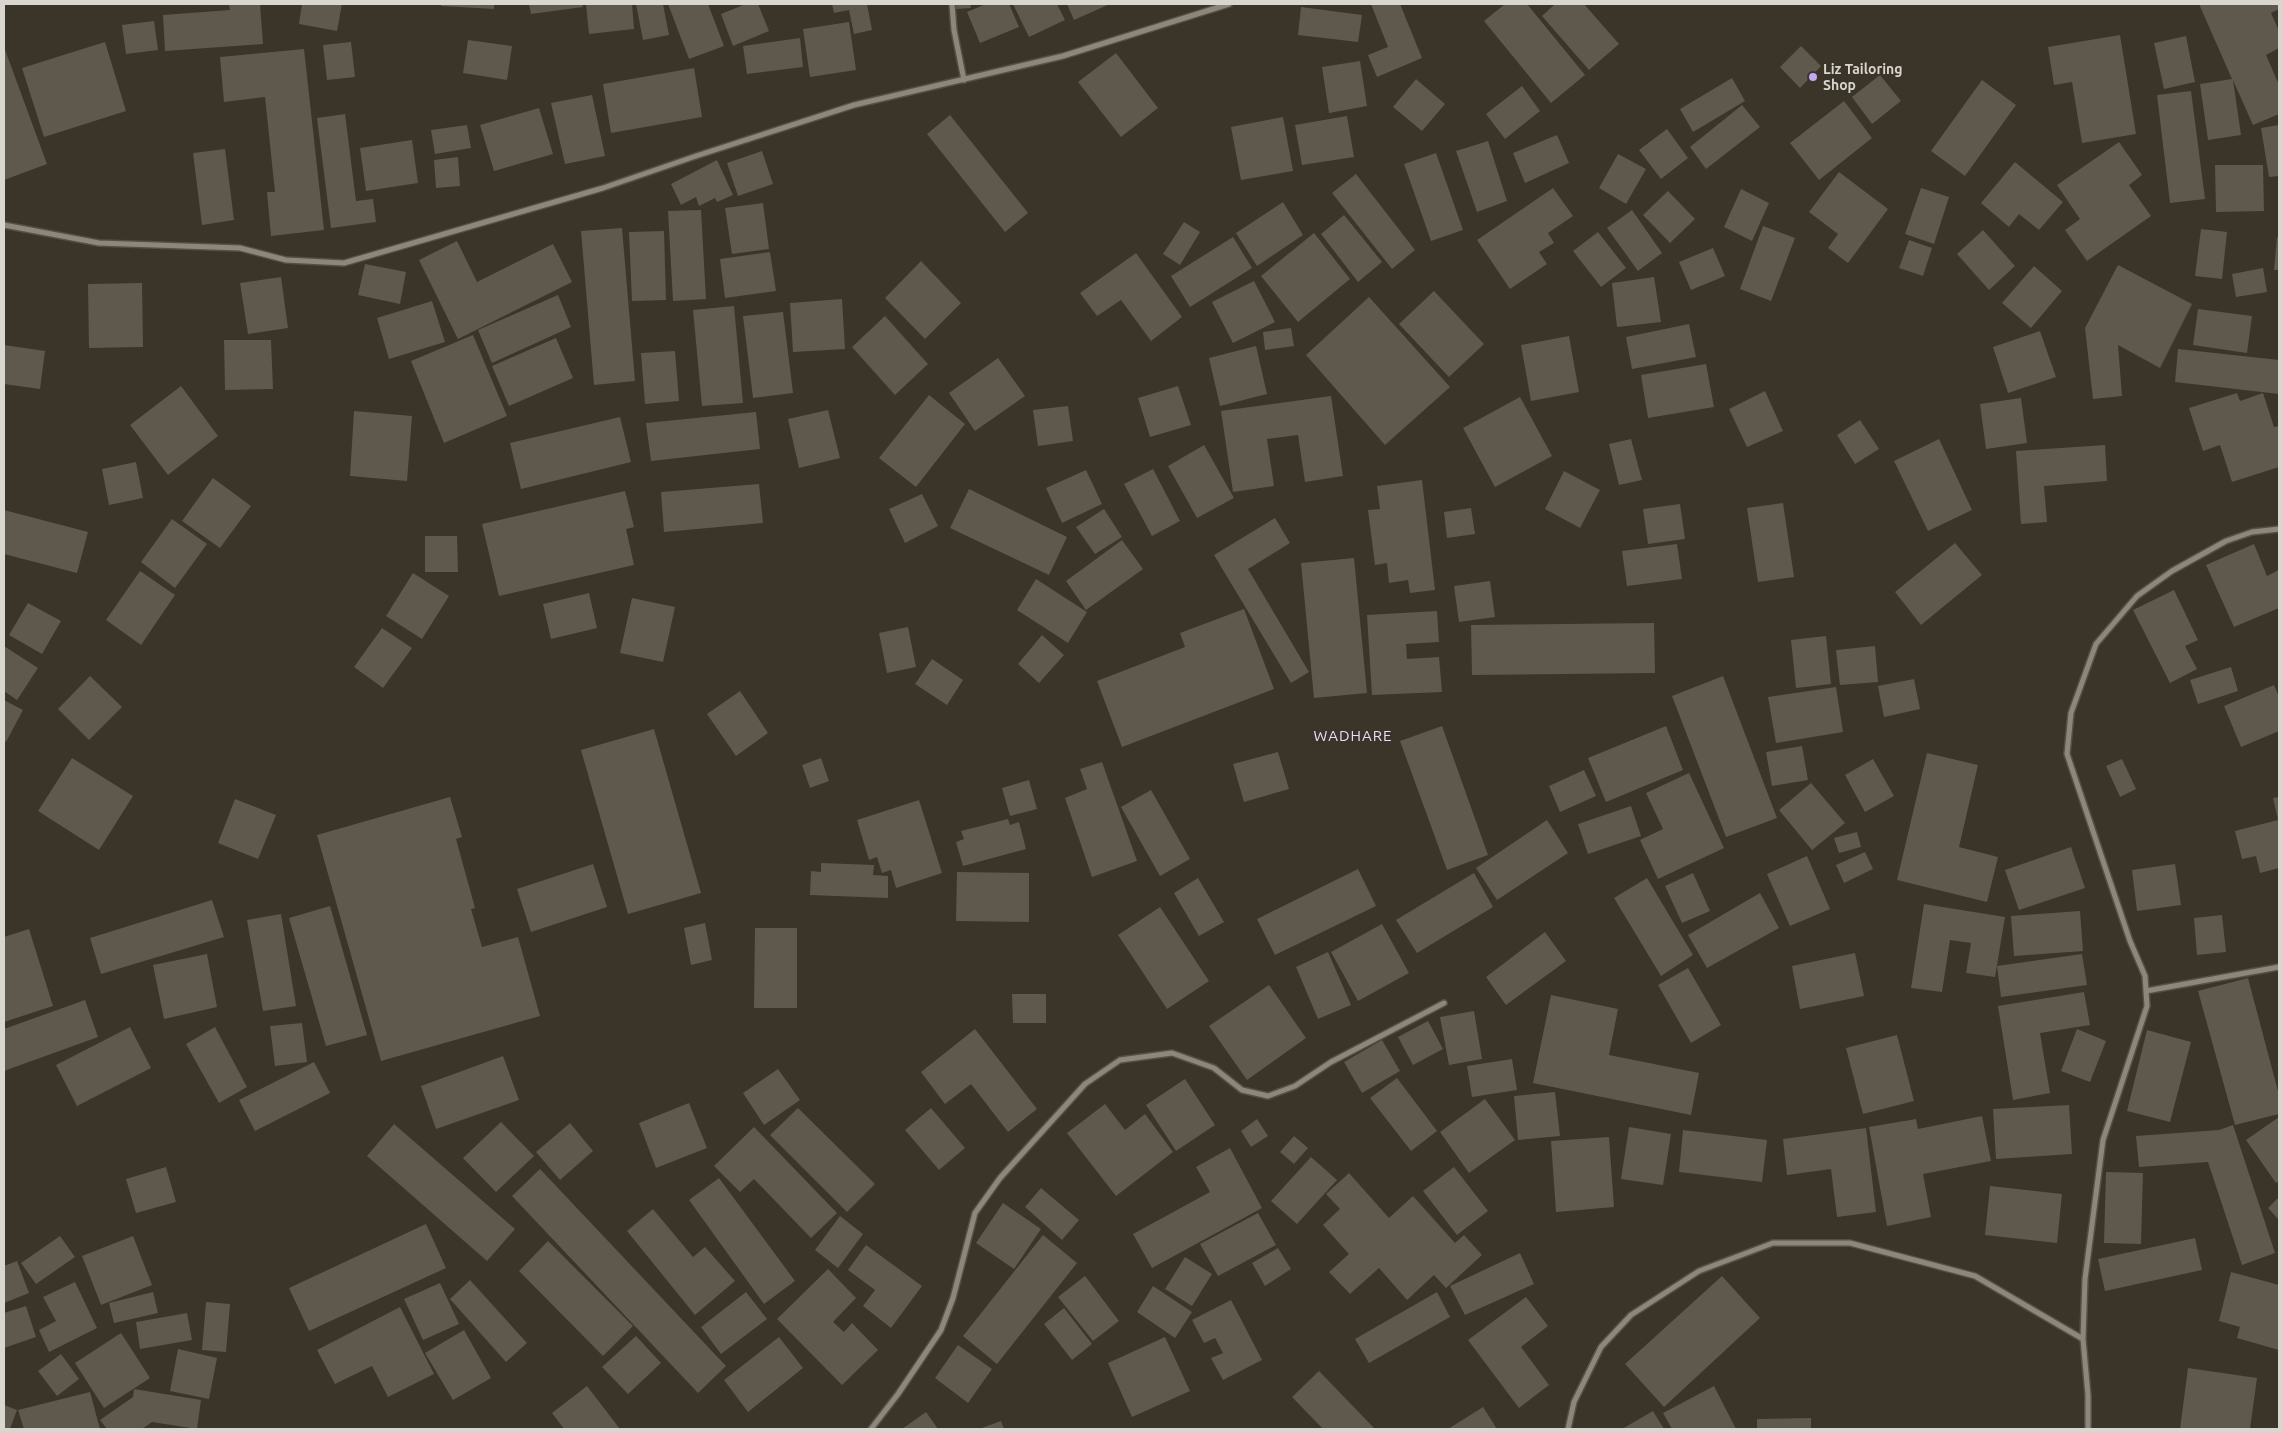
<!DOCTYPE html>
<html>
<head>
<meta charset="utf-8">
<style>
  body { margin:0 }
  #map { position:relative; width:2283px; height:1433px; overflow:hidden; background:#3a3429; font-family:Ubuntu,sans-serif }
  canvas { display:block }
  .frame { position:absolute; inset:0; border:5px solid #d9d5cf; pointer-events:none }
</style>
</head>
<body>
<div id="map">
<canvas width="2283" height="1433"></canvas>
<div class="frame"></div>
</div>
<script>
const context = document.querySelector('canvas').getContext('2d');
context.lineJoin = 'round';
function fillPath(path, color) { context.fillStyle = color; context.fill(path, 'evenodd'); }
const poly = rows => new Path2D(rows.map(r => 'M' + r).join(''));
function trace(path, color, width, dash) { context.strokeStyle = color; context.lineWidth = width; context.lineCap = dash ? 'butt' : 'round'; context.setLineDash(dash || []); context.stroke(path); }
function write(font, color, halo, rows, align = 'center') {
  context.font = font + ' Ubuntu,sans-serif'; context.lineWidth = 4; context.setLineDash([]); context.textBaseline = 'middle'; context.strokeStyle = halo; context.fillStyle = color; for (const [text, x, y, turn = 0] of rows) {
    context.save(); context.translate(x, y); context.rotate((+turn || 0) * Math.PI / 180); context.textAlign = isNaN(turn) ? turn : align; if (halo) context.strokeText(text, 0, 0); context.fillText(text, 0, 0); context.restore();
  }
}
const building = poly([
  [229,4,260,4,263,44,165,51,163,15,230,10],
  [302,4,342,4,337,31,299,24],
  [441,4,494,4,494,9,441,6],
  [529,4,582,4,583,7,531,14],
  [586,4,632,4,634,29,589,34],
  [636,4,663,4,669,35,643,40],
  [668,4,708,4,724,46,689,59],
  [746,4,758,4,769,31,733,46,721,14],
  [832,4,867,4,872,30,854,34,849,10,834,13],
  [955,4,970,4,971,8,956,9],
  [986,4,1009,4,1019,27,980,43,967,12],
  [1013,4,1057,4,1065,20,1029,37],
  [1067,4,1110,4,1074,20],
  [1371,4,1400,4,1422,58,1377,77,1368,55,1388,47],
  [1505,4,1527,4,1585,75,1551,103,1484,21],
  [1555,4,1584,4,1619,44,1589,70,1542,16],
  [2199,4,2279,4,2279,9,2271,13,2279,31,2279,48,2266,55,2279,85,2279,114,2253,125,2233,80,2241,135,2208,140,2200,84,2232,79],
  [1301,7,1362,15,1358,42,1298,35],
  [154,21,158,50,126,54,122,25],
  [849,22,856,70,810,77,803,29],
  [2120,35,2136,134,2082,143,2072,82,2054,85,2048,47],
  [2186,36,2195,82,2164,89,2154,43],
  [800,38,803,67,747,74,743,46],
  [468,40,512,46,507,80,463,73],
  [105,42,126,111,44,137,22,68],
  [351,42,355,77,327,80,323,45],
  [1801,46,1821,66,1800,88,1780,67],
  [4,47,47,164,4,180],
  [304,49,324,230,271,236,267,192,275,192,265,97,224,102,220,57],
  [1116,53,1158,108,1121,137,1078,82],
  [1360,61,1367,106,1329,113,1322,67],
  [694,68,702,117,611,133,603,84],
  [1880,75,1901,101,1872,124,1852,97],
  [1732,78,1745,101,1693,132,1680,109],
  [1416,79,1445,104,1422,131,1393,107],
  [1982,80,2016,105,1965,176,1931,151],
  [1522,86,1540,111,1505,139,1486,114],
  [2191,91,2205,199,2170,203,2157,95],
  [592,95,605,156,565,164,551,103],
  [1844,101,1872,138,1819,180,1790,143],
  [1742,105,1760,127,1706,169,1690,147],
  [539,108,553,154,494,171,480,125],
  [345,114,356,201,373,199,376,222,331,228,317,118],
  [950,115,1028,213,1005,232,927,134],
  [1347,116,1354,157,1302,165,1295,125],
  [1283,117,1293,171,1241,180,1231,127],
  [467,125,471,148,435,154,431,130],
  [2279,125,2279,176,2269,177,2261,128],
  [1667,129,1688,158,1661,179,1639,150],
  [1557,135,1569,163,1525,183,1513,153],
  [412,140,418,183,366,191,360,148],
  [1488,141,1507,201,1477,212,1456,151],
  [2119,142,2142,175,2129,185,2151,216,2087,261,2065,230,2080,219,2057,185],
  [225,149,234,220,202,225,193,153],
  [762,151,773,184,738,196,727,163],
  [1436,153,1463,230,1431,241,1404,164],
  [1618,154,1646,169,1626,204,1599,188],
  [458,157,460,186,436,188,434,160],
  [717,160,733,195,717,202,715,198,699,206,696,197,681,205,671,184],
  [2015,162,2063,202,2039,230,2019,214,2009,227,1981,203],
  [2215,165,2263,165,2264,211,2216,212],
  [1839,172,1888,209,1848,263,1828,248,1838,234,1809,212],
  [1356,174,1415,250,1392,269,1332,193],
  [1553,188,1573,216,1548,233,1554,243,1539,252,1547,264,1510,289,1477,240],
  [1921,188,1949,197,1934,244,1905,234],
  [1741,189,1769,203,1752,241,1724,227],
  [1668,191,1695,219,1670,243,1643,215],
  [1283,202,1303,235,1257,266,1236,233],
  [763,203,769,249,732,254,725,208],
  [701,210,706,299,673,301,668,211],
  [1632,210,1662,253,1638,271,1607,228],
  [1344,215,1382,262,1358,282,1321,234],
  [1184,222,1200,232,1180,265,1163,254],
  [1763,226,1795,238,1771,301,1740,289],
  [622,228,635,381,594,385,581,231],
  [2201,229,2227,232,2222,279,2195,276],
  [1983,230,2015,266,1989,290,1957,254],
  [664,231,666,300,632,301,629,232],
  [1598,232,1626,268,1601,287,1573,251],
  [1314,233,1350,279,1298,322,1261,276],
  [1233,237,1252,268,1190,307,1171,276],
  [2277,237,2279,237,2279,270,2274,270],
  [1909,240,1932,248,1923,276,1899,268],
  [457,241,477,282,553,244,572,282,458,339,419,260],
  [1713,248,1725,276,1691,290,1679,262],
  [770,252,776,291,725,298,720,259],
  [1136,253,1182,317,1151,341,1121,300,1097,316,1080,293],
  [921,261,961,303,925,339,885,298],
  [365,264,406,272,400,304,358,295],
  [2118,265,2192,304,2160,368,2118,345,2122,396,2093,399,2085,328],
  [2034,266,2062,291,2031,328,2002,303],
  [2263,268,2267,292,2236,297,2232,274],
  [281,277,288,328,248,334,240,283],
  [1654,277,1661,322,1617,327,1612,283],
  [1254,281,1275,322,1233,343,1212,302],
  [142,283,143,347,89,348,88,284],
  [1434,291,1484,344,1449,377,1399,324],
  [558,295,571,327,492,363,478,330],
  [1369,297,1450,387,1385,445,1306,355],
  [842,299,845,349,793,352,790,303],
  [432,301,445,342,389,359,377,318],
  [734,306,743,403,702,406,693,310],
  [2198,309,2252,316,2247,353,2193,345],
  [783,312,793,393,753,398,743,316],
  [885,316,928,364,895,395,852,347],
  [1689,324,1696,357,1632,369,1626,337],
  [1291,328,1294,346,1265,350,1263,332],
  [2040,331,2056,377,2008,393,1993,347],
  [473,335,507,416,444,443,411,361],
  [1569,336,1579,392,1531,401,1521,345],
  [556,338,573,378,509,406,492,366],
  [224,340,271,340,273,389,225,390],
  [4,345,45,351,40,389,4,384],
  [1256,346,1267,394,1220,406,1209,358],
  [2178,349,2279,360,2279,394,2175,382],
  [675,351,679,401,645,404,641,353],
  [998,358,1025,396,975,431,949,393],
  [1706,364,1714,407,1648,418,1641,375],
  [181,386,218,436,168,475,130,425],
  [1178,386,1191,425,1150,437,1138,398],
  [1765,391,1783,431,1747,447,1729,409],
  [2237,393,2240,401,2263,393,2274,427,2279,426,2279,467,2232,482,2220,445,2203,451,2189,408],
  [929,395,965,424,916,487,879,458],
  [1331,396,1343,476,1305,482,1298,435,1267,439,1274,486,1233,492,1221,411],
  [1520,397,1552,456,1495,487,1463,428],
  [2021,398,2027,443,1986,449,1980,404],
  [1068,406,1073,441,1038,446,1033,410],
  [828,410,840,458,799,468,788,419],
  [354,411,412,416,407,481,350,476],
  [756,412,760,449,651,461,646,423],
  [620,417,631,462,521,489,510,443],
  [1860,420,1879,449,1855,464,1837,435],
  [1631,439,1642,480,1619,485,1609,444],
  [1939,439,1972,510,1928,531,1894,461],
  [1204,445,1234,498,1197,518,1168,466],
  [2105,445,2107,481,2044,486,2047,522,2021,524,2016,451],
  [136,462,143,498,109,505,102,469],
  [1153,469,1180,521,1152,536,1124,484],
  [1086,470,1102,504,1062,523,1046,488],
  [1564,471,1600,490,1580,528,1545,509],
  [213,478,251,506,220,548,182,521],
  [1422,480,1435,590,1410,593,1408,580,1389,583,1387,563,1375,565,1368,510,1380,509,1377,486],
  [759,484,763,523,664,532,661,492],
  [969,489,1067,537,1049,575,950,528],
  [625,491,634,527,626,529,634,565,499,596,482,524],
  [922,494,938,526,905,543,889,509],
  [1783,503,1794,577,1758,582,1747,508],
  [1680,504,1685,539,1648,544,1643,509],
  [1471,508,1475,534,1447,538,1444,512],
  [1104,509,1122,537,1095,554,1076,527],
  [4,510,88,532,77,573,4,554],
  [1275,518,1290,543,1248,569,1309,672,1291,683,1214,555],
  [172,519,207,544,175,588,141,562],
  [425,536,457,536,458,572,425,572],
  [1122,540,1143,569,1086,610,1066,581],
  [1955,543,1982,575,1921,625,1895,592],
  [1677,544,1682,579,1627,586,1622,551],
  [2254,544,2267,576,2279,570,2279,608,2234,627,2206,565],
  [1354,558,1367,693,1314,698,1301,563],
  [140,571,175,595,141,645,106,620],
  [413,573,449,596,422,639,386,616],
  [1036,579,1087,612,1068,643,1017,610],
  [1490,581,1495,617,1459,622,1454,586],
  [2174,590,2198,640,2185,646,2197,669,2170,683,2133,610],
  [589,593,597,628,551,639,543,604],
  [632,598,675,607,663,662,620,653],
  [28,603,61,621,42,654,9,635],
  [1244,609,1274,689,1122,747,1097,681,1185,647,1180,633],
  [1437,611,1439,642,1406,644,1407,659,1439,657,1442,692,1372,695,1367,615],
  [1654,623,1655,673,1472,675,1471,625],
  [908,627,916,667,887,673,879,633],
  [382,628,412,648,383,688,354,667],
  [1042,635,1064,655,1039,683,1018,664],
  [1826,636,1831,684,1796,688,1791,640],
  [4,646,38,668,17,700,4,691],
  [1875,646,1878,682,1840,685,1836,650],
  [932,659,963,680,947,705,915,684],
  [2231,667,2238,691,2198,704,2190,680],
  [90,676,122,707,89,740,58,709],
  [1723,676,1777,818,1726,837,1672,696],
  [1914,679,1920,709,1884,717,1878,686],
  [2274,685,2279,697,2279,731,2241,747,2224,706],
  [1836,687,1843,732,1776,743,1768,697],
  [740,691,768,733,736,756,707,714],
  [4,700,23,710,6,742,4,740],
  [1442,726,1488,855,1447,870,1400,741],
  [1666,726,1683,770,1606,802,1588,758],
  [654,729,701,893,628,914,581,750],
  [1802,746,1808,780,1772,786,1766,752],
  [1278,752,1289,789,1244,802,1233,764],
  [1927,753,1978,765,1959,847,1998,857,1987,902,1897,880],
  [72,758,133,796,99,850,38,811],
  [821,758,829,781,810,788,802,765],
  [1873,759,1894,796,1865,812,1845,775],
  [2122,759,2136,789,2120,797,2106,766],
  [1102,762,1137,861,1092,877,1065,798,1087,789,1080,769],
  [1584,770,1596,796,1560,812,1549,786],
  [1689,773,1724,848,1658,879,1640,840,1663,829,1646,793],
  [1029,780,1037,809,1010,816,1002,788],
  [1811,783,1845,823,1812,850,1779,810],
  [1151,790,1190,859,1160,876,1121,807],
  [450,797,462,837,456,839,475,908,471,909,482,947,518,937,540,1016,381,1061,317,835],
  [2279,797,2279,868,2260,873,2256,856,2242,859,2235,831,2278,820,2273,798],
  [235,799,276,815,258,859,218,843],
  [919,800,942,873,896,888,891,870,882,873,877,857,869,860,857,820],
  [1631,806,1641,836,1588,854,1578,824],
  [1008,819,1010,825,1019,822,1026,849,963,866,956,842,964,839,961,831],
  [1547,820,1568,853,1497,900,1476,868],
  [1857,832,1861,847,1839,853,1834,838],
  [2071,847,2085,888,2019,910,2005,870],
  [1865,852,1873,869,1844,883,1836,865],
  [1807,856,1830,909,1790,926,1767,874],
  [821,863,874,865,873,875,888,876,888,898,810,895,811,871,821,872],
  [593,864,607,907,531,932,517,889],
  [2175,864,2181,905,2137,911,2132,870],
  [1358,869,1376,906,1275,955,1257,919],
  [957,872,1029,873,1029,922,956,921],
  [1474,873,1493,907,1417,953,1396,920],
  [1693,873,1710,911,1682,923,1665,886],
  [1198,878,1224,922,1199,936,1174,893],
  [1647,878,1693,955,1661,976,1614,898],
  [1760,893,1779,928,1707,968,1688,935],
  [212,900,224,937,101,974,90,938],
  [1924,904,2005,917,1995,977,1966,973,1971,943,1950,940,1942,992,1911,988],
  [330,906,367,1035,326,1046,289,918],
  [1160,907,1209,981,1167,1009,1118,935],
  [2080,911,2083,951,2014,956,2011,916],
  [281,914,296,1006,263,1011,247,920],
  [2222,915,2226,952,2197,955,2194,918],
  [705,923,712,960,691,965,684,928],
  [1382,924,1409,973,1358,1001,1331,952],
  [755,928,797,928,797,1008,754,1008],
  [29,929,53,1006,4,1022,4,937],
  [1545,932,1566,961,1506,1005,1486,977],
  [1328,952,1351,1005,1318,1019,1296,967],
  [1855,953,1864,996,1800,1009,1792,966],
  [207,954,217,1007,164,1019,153,965],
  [2082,954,2087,985,2001,997,1997,966],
  [1688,968,1721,1025,1691,1043,1658,985],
  [2248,978,2279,1095,2279,1114,2235,1125,2198,991],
  [1269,985,1306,1038,1247,1080,1209,1026],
  [2084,992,2090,1025,2040,1033,2050,1093,2013,1100,1998,1006],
  [1012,994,1046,994,1046,1023,1013,1023],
  [1551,995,1618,1009,1609,1055,1699,1073,1691,1115,1533,1083],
  [85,1000,98,1037,4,1071,4,1029],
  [1474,1011,1482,1059,1449,1065,1440,1017],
  [1428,1021,1443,1049,1413,1065,1398,1037],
  [302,1023,307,1062,275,1066,270,1026],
  [130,1027,151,1068,77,1106,56,1065],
  [215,1027,247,1087,219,1103,186,1044],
  [975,1029,1037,1109,1008,1132,971,1084,945,1104,921,1072],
  [2077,1029,2106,1041,2090,1082,2061,1071],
  [2147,1030,2191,1042,2170,1122,2127,1111],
  [1897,1035,1914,1101,1863,1114,1846,1048],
  [1382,1040,1400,1071,1362,1093,1344,1062],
  [503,1056,519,1100,436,1129,421,1086],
  [1512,1059,1517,1090,1472,1097,1467,1066],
  [314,1062,330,1093,255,1131,239,1100],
  [778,1069,800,1100,764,1125,743,1093],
  [1397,1078,1437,1131,1411,1151,1370,1098],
  [1185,1079,1215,1125,1176,1151,1146,1105],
  [1555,1092,1560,1136,1518,1140,1514,1096],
  [1485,1099,1515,1140,1469,1173,1440,1132],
  [689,1103,707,1148,656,1168,639,1123],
  [1105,1104,1125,1130,1145,1114,1173,1152,1116,1196,1067,1133],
  [2069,1105,2072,1154,1996,1159,1993,1109],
  [798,1108,875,1184,847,1212,770,1135],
  [931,1108,965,1148,939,1170,905,1130],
  [1982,1116,1991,1161,1923,1174,1931,1217,1887,1226,1869,1127,1916,1119,1918,1129],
  [2279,1117,2279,1181,2276,1183,2246,1140],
  [1257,1119,1268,1136,1251,1147,1241,1131],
  [501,1122,534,1156,496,1192,463,1158],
  [570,1123,593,1151,560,1180,536,1152],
  [394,1124,515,1229,487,1261,367,1156],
  [2233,1125,2275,1253,2242,1265,2208,1162,2139,1167,2136,1136,2219,1130],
  [754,1127,837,1213,811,1238,754,1179,740,1192,714,1166],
  [1629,1127,1671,1134,1663,1185,1621,1179],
  [1866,1128,1876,1212,1837,1217,1831,1169,1787,1175,1783,1139],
  [1683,1130,1767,1140,1762,1182,1679,1172],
  [1294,1136,1308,1148,1294,1164,1280,1152],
  [1609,1137,1614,1207,1556,1212,1551,1141],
  [1230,1148,1262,1208,1152,1268,1133,1234,1210,1192,1196,1167],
  [1311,1157,1337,1180,1297,1224,1271,1201],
  [166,1167,176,1202,136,1213,126,1179],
  [1454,1167,1488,1211,1457,1235,1423,1191],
  [540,1169,726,1366,698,1393,512,1196],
  [2106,1172,2143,1173,2141,1244,2104,1243],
  [1349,1173,1389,1218,1413,1196,1455,1243,1464,1235,1482,1255,1446,1288,1434,1275,1407,1300,1379,1268,1350,1294,1329,1272,1349,1254,1323,1225,1340,1209,1326,1194],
  [719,1178,795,1281,764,1304,689,1200],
  [1990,1186,2062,1194,2057,1243,1985,1235],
  [1041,1188,1079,1220,1062,1240,1025,1207],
  [2279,1197,2279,1220,2268,1208],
  [1003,1203,1041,1229,1014,1269,976,1243],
  [653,1209,693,1257,705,1247,735,1281,695,1315,627,1231],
  [1258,1213,1276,1245,1218,1276,1200,1244],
  [840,1216,863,1234,838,1268,815,1250],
  [426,1224,446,1268,309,1331,289,1288],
  [1043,1235,1077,1263,997,1364,963,1336],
  [60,1236,75,1257,36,1284,21,1263],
  [133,1236,152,1285,101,1305,82,1256],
  [2195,1238,2202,1270,2105,1291,2098,1259],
  [548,1241,633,1326,603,1356,519,1271],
  [866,1245,922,1286,891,1328,863,1306,875,1290,848,1270],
  [1278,1248,1291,1269,1265,1286,1252,1263],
  [1520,1253,1534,1284,1465,1315,1450,1286],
  [1185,1257,1212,1274,1192,1306,1165,1289],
  [17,1261,29,1293,4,1303,4,1266],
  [828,1269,856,1298,833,1322,844,1332,852,1323,878,1350,842,1385,777,1319],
  [2231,1272,2279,1285,2279,1350,2237,1338,2240,1327,2219,1321],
  [1085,1276,1119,1321,1093,1341,1058,1297],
  [1722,1276,1760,1318,1664,1407,1625,1364],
  [470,1280,527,1343,506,1362,450,1299],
  [75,1282,97,1328,49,1352,39,1330,56,1321,43,1297],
  [440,1283,459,1324,423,1340,404,1299],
  [1153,1286,1192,1312,1175,1338,1137,1312],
  [153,1292,158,1313,114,1323,109,1303],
  [746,1292,767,1319,721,1354,701,1327],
  [1437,1292,1450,1317,1369,1363,1355,1339],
  [1526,1297,1548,1326,1521,1347,1549,1385,1519,1408,1468,1340],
  [1231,1300,1262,1360,1223,1380,1211,1358,1223,1353,1215,1338,1204,1343,1192,1320],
  [206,1302,230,1304,226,1352,202,1350],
  [26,1306,36,1337,4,1348,4,1313],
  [400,1307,434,1374,388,1397,372,1366,335,1384,317,1350],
  [1064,1308,1092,1344,1072,1360,1044,1324],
  [187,1313,192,1340,140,1349,136,1322],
  [464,1330,491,1378,453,1400,425,1353],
  [121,1333,150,1378,104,1408,75,1363],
  [636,1336,661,1363,628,1394,602,1367],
  [779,1337,803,1368,748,1412,724,1380],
  [1165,1337,1190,1391,1132,1417,1108,1363],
  [958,1345,992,1369,968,1403,935,1378],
  [178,1349,217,1358,209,1399,170,1391],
  [61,1354,79,1379,57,1396,38,1371],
  [2188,1368,2257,1378,2250,1429,2180,1429],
  [1319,1371,1375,1429,1323,1429,1292,1397],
  [587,1386,620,1429,564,1429,552,1413],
  [1714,1386,1736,1429,1672,1429,1663,1413],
  [134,1389,201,1400,197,1429,152,1422,142,1429,107,1429,100,1420,133,1397],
  [90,1392,100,1429,24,1429,18,1410],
  [4,1405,17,1410,10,1429,4,1429],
  [1483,1407,1497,1429,1448,1429],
  [1653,1411,1664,1429,1622,1429],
  [926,1412,938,1429,902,1429],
  [1811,1418,1811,1429,1757,1429,1757,1419],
  [1001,1421,1004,1429,979,1429]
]);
const minor = poly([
  [952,4,954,30,964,80],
  [4,225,99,243,240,248,286,260,344,263,603,188,696,156,854,105,1063,56,1229,4],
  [2146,991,2279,967],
  [871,1429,898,1394,941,1330,953,1298,975,1213,1000,1178,1085,1084,1120,1060,1172,1053,1214,1068,1242,1090,1268,1096,1295,1086,1331,1062,1444,1003],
  [1568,1429,1574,1402,1601,1347,1631,1315,1699,1271,1773,1243,1850,1243,1975,1276,2083,1339],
  [2088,1429,2088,1395,2083,1339,2085,1279,2103,1140,2147,1006,2145,976,2130,941,2067,754,2071,713,2096,644,2137,596,2172,571,2226,541,2252,532,2279,529]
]);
const markers = [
  [1813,77,5,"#c4a7f1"]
];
const poiNames = [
  ["Liz Tailoring",1823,69],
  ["Shop",1823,85]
];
const neighbourhoodNames = [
  ["WADHARE",1353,736]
];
fillPath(building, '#5f584d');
trace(minor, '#554f47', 8);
trace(minor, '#8d867a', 5);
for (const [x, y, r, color] of markers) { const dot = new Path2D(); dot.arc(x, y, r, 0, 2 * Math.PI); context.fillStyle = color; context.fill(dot); trace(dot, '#3a3429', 2); }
write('bold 14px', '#d9d5cf', '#3a3429', poiNames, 'left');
context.letterSpacing = '1px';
write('15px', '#e7ddfa', '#3a3429', neighbourhoodNames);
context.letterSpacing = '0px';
</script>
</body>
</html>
